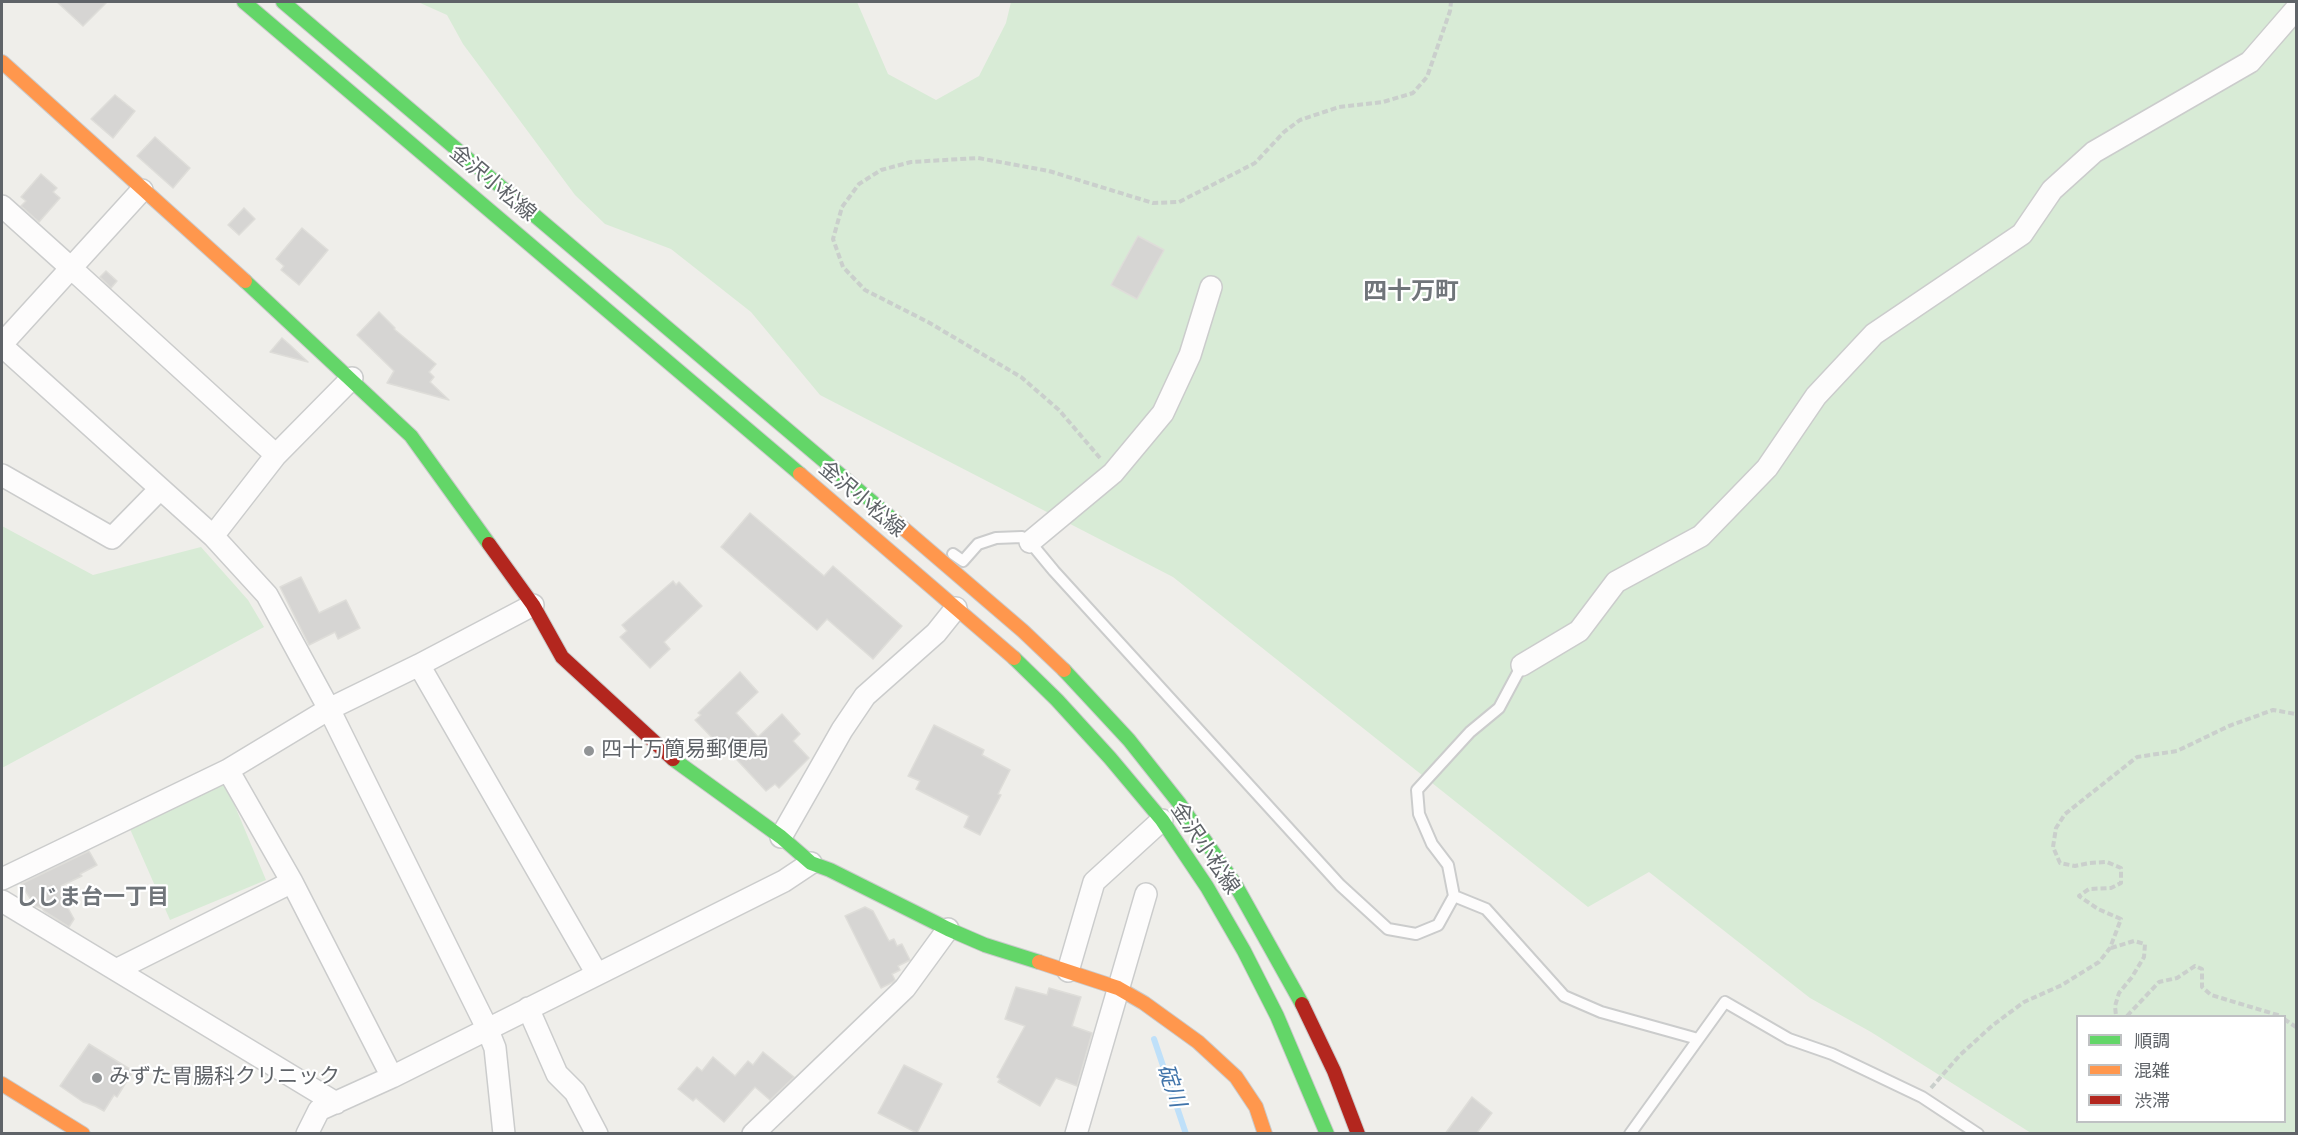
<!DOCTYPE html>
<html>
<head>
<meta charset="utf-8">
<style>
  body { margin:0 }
  #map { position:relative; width:2298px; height:1135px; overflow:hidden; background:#efeeea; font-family:"Titillium Web","Noto Sans JP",sans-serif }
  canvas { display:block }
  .frame { position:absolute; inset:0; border:3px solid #5f6368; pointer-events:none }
  .legend { position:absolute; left:2076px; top:1015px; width:210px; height:108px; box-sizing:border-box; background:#fff; border:2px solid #bfc1c3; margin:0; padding:8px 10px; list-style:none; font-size:18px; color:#5f6368 }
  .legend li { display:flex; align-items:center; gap:12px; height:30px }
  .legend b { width:30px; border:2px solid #bfc1c3 }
</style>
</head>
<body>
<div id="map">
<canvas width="2298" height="1135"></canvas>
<div class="frame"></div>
<ul class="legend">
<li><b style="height:8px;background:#63d668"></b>順調</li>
<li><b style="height:8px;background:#ff974d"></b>混雑</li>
<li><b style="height:8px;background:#b3261e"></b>渋滞</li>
</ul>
</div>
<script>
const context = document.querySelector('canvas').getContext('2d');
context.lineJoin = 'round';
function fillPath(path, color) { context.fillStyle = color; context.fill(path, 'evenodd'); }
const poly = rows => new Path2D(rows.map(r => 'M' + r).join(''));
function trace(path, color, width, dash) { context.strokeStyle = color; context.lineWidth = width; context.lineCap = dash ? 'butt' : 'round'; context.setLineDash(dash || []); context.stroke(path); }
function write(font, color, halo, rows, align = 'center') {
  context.font = font + ' "Titillium Web","Noto Sans JP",sans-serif'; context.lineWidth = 4.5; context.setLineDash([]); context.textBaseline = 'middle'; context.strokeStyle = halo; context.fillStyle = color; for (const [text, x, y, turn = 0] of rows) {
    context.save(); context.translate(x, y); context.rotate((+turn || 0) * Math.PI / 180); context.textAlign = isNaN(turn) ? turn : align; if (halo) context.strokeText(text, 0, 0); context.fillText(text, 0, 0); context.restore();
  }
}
const green = poly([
  [418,2,857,2,888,74,936,100,979,76,1006,23,1011,2,2296,2,2296,1133,2031,1133,1871,1032,1810,998,1649,872,1588,907,1173,577,820,395,751,312,671,249,605,224,575,195,463,44,447,15],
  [2078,1016,2284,1016,2284,1122,2078,1122],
  [2,526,93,575,201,547,248,600,264,627,2,768],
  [224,780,266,880,170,920,130,829]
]);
const stream = poly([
  [1154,1039,1186,1134]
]);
const building = poly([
  [57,2,107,2,83,26,57,2],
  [115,95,135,111,113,138,91,119,115,95],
  [155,137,190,168,173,188,137,156,155,137],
  [41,174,57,188,53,192,60,198,39,222,21,206,26,201,21,197,41,174],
  [244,208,255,219,239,235,228,225,244,208],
  [302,228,328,250,299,285,281,270,284,266,276,259,302,228],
  [1138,236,1164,250,1137,299,1111,285,1138,236],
  [106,271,117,281,111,288,100,277,106,271],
  [379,312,395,328,394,329,436,364,429,372,434,377,430,382,449,400,387,383,394,371,357,335,379,312],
  [282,338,290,345,308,362,270,352,282,338],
  [750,513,824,576,833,566,902,626,873,659,827,619,817,630,721,547,750,513],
  [301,577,319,613,346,600,360,628,338,639,335,632,309,645,280,587,301,577],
  [673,581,676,585,679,582,702,606,664,642,670,649,650,668,620,637,627,631,622,625,673,581],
  [740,672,758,692,736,713,758,737,782,714,800,734,793,741,809,758,779,788,775,784,766,791,725,747,723,749,695,720,701,715,698,713,740,672],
  [934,725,984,750,982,755,1010,770,998,794,1001,795,980,835,964,827,969,816,916,789,920,781,908,776,934,725],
  [89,851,97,865,80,874,82,876,61,886,71,906,68,908,74,919,69,927,44,911,42,908,35,906,21,884,89,851],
  [865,907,873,911,889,941,894,939,897,946,902,944,910,960,898,966,900,970,892,974,895,980,893,982,881,988,845,916,865,907],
  [1016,987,1047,995,1049,988,1081,997,1072,1026,1092,1033,1077,1086,1056,1078,1040,1106,998,1082,1000,1079,997,1077,1025,1026,1005,1019,1016,987],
  [89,1044,133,1071,117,1097,114,1095,104,1111,95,1106,83,1102,60,1086,89,1044],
  [763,1052,794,1077,770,1100,755,1087,724,1122,696,1098,693,1101,678,1089,697,1067,702,1071,713,1057,735,1076,748,1061,753,1065,763,1052],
  [904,1065,942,1084,917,1133,878,1113,904,1065],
  [1472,1097,1492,1113,1476,1134,1445,1134,1472,1097]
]);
const path = poly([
  [1100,458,1059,410,1021,377,928,322,865,290,843,267,833,239,842,207,859,184,881,170,911,162,978,158,1049,171,1153,203,1179,202,1255,163,1284,132,1300,120,1339,107,1383,102,1413,93,1427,77,1450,11,1451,2],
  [2111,948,2134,941,2145,944,2144,957,2132,977,2119,993,2115,1006,2116,1016],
  [2127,1016,2159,982,2177,978,2195,966,2202,969,2202,987,2211,995,2281,1016],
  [2284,1019,2296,1027],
  [1931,1088,1960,1055,1993,1025,2024,1002,2062,985,2099,962,2110,948,2121,919,2098,909,2079,896,2089,889,2111,888,2121,883,2121,868,2107,862,2089,863,2075,866,2060,863,2053,847,2056,828,2065,814,2137,757,2177,751,2229,726,2273,710,2296,714]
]);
const lane = poly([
  [953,554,963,561,978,544,996,538,1022,537,1030,542,1054,571,1340,885,1388,929,1416,934,1438,925,1454,896,1448,865,1432,844,1419,814,1417,790,1470,732,1499,708,1522,665],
  [1454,896,1486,909,1564,996,1601,1012,1698,1039],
  [1630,1134,1725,1002,1789,1039,1832,1054,1922,1097,1978,1134]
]);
const street = poly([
  [2,206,71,268,142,190],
  [2,344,71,268,276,455],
  [2,346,213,536,267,595,329,709,487,1028,495,1048,504,1134],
  [2,475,112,538,160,489],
  [213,536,276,455,352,378],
  [1030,542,1113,473,1163,413,1190,355,1211,287],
  [419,665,597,974],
  [1522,665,1579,631,1616,582,1701,536,1767,468,1816,396,1874,334,2022,234,2052,190,2094,152,2250,62,2296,9],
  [228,770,292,882,392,1077],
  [781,837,842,730,865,696,936,633,956,608],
  [2,879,228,770,329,709,419,665,533,605],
  [2,901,336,1103],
  [116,970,292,882],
  [1068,971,1094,882,1162,820],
  [528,1008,557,1074,575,1092,597,1134],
  [307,1134,319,1110,392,1077,784,881,811,863],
  [753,1134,905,988,948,929],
  [1076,1134,1146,894]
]);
const fast = poly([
  [244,2,800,474],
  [283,2,896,522],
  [245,281,411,436,489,544],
  [1014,658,1057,700,1110,758,1162,820,1207,887,1244,951,1277,1016,1327,1134],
  [1064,670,1129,740,1179,803,1235,884,1302,1004],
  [673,759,781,837,811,863,830,870,948,929,985,945,1039,962]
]);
const slow = poly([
  [2,62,245,281],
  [800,474,1014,658],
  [896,522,1023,631,1064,670],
  [1039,962,1118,988,1144,1003,1198,1042,1236,1077,1256,1107,1265,1134],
  [2,1084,83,1134]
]);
const jam = poly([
  [489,544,533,605,562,657,673,759],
  [1302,1004,1334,1071,1358,1134]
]);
const markers = [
  [589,751,6,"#919496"],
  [97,1078,6,"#919496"]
];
const streetNames = [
  ["金沢小松線",492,184,40],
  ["金沢小松線",861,500,40],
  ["金沢小松線",1204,849,56]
];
const poiNames = [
  ["四十万簡易郵便局",601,751],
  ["みずた胃腸科クリニック",109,1078]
];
const neighbourhoodNames = [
  ["しじま台一丁目",92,899]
];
const waterNames = [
  ["碇川",1170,1086,71]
];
const quarterNames = [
  ["四十万町",1411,293]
];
fillPath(green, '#d8ebd6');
trace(stream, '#bfe0f9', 6);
fillPath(building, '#d6d5d3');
trace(building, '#deddd9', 1.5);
trace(lane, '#cbcccc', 14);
trace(street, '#cbcccc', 24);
trace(fast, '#cacacb', 16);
trace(slow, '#cacacb', 16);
trace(jam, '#cacacb', 16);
trace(path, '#cacfcc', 4, [6, 3]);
trace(lane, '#fdfcfc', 10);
trace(street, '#fdfcfc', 21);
trace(fast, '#63d668', 14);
trace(slow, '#ff974d', 14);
trace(jam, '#b3261e', 14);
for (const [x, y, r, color] of markers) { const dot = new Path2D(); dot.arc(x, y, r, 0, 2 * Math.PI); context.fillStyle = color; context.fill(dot); trace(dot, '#fff', 2); }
write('21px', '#5f6368', '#fff', streetNames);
write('21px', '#5f6368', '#fff', poiNames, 'left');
write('bold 22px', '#70757a', '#fff', neighbourhoodNames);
write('italic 22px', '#4174aa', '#fff', waterNames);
write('bold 24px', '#70757a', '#fff', quarterNames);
</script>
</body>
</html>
